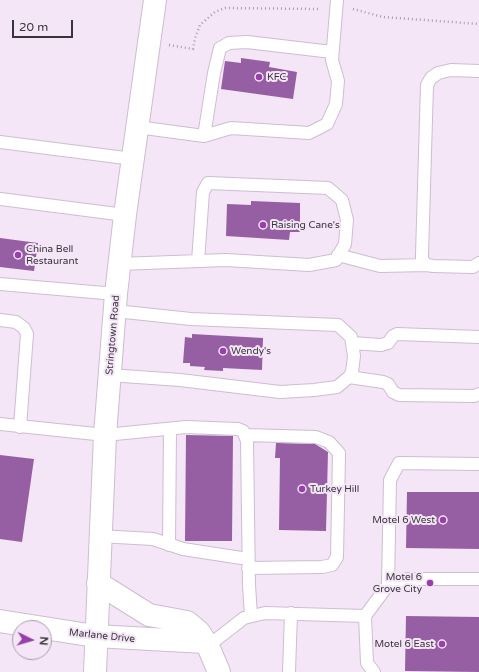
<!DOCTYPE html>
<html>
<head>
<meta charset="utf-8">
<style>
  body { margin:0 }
  #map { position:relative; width:479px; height:672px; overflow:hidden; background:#f4e5f7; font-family:"Varela Round",sans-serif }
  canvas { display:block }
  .north { position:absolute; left:12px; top:620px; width:40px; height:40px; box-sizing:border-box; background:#f4e5f7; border:1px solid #a99eac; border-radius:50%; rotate:95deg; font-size:11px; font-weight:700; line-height:16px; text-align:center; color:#39343b }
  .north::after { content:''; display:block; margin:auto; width:14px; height:18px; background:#973faa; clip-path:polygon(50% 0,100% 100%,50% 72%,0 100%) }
  .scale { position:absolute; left:12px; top:20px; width:61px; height:18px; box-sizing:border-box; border:2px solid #39343b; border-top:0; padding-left:5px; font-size:12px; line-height:14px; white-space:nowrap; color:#39343b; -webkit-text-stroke:3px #f4e5f7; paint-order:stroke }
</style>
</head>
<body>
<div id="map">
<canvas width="479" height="672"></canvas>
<div class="north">N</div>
<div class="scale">20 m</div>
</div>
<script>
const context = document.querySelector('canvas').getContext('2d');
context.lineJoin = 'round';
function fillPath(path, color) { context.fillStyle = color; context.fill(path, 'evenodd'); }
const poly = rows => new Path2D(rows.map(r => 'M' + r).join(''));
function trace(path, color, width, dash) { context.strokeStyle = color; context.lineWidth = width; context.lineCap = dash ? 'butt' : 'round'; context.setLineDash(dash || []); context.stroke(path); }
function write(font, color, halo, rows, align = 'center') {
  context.font = font + ' "Varela Round",sans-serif'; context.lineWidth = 4; context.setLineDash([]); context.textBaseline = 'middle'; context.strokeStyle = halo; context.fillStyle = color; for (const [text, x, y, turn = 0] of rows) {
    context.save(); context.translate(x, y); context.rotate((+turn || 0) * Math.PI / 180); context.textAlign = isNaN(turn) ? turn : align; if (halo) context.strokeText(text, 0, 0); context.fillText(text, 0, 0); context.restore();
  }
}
const building = poly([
  [241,58,270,62,269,67,297,72,293,99,221,89,225,61,241,63],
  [251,201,300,203,300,232,290,232,289,240,226,236,227,204,251,205],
  [0,238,38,243,34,271,0,267],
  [192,334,263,338,262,370,223,368,223,371,204,370,205,367,190,366,190,363,183,363,185,337,192,338],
  [186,435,233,436,232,541,185,541],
  [276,443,315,444,328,452,326,531,279,530,280,458,275,458],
  [0,455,34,459,22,542,0,539],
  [407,492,479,492,479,549,406,548],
  [406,616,479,617,479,672,405,671]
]);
const path = poly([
  [353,9,383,17,479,24],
  [169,45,193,49,195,38,200,25,215,12,225,8,320,9]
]);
const service = poly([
  [479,71,451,70,438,73,431,78,427,85,422,255,422,260,427,265,433,266,473,267,479,263],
  [137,127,204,136,231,128,309,133,327,124,336,104,338,81,332,60,337,0],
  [204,136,214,73,220,48,229,43,247,42,332,52],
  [0,142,133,159],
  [0,199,125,215],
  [338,255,380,266,427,265],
  [119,264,226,260,309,265,336,260,345,244,347,220,342,200,328,188,208,183,203,192,198,261],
  [0,284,116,294],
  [0,320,16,322,24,328,27,334,20,427],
  [352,343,381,345,388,343,393,336,397,334,479,337],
  [109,375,180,380,280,392,314,390,337,387,349,377,352,372,354,356,351,337,338,325,191,319,115,311],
  [349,377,383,382,388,384,393,392,399,395,474,396,479,394],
  [0,424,105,435,186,427,238,429,243,431,247,441,249,585,251,616],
  [245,435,316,437,329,442,339,453,337,557,332,565,322,567,248,568],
  [99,536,153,539,183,549,248,559],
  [169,545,170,429],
  [388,585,390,480,399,463,479,464],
  [365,616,367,663,374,672],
  [208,646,244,618,265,613,365,616,388,585,407,579,479,579],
  [289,672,291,613]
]);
const minor = poly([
  [0,621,95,636]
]);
const tertiary = poly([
  [98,583,149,615,187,622,199,632,208,646,219,672],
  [95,636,205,642]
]);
const secondary = poly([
  [95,672,105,435,116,294,125,215,155,0]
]);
const markers = [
  [259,77,4,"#973faa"],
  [263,225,4,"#973faa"],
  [18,255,4,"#973faa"],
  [223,351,4,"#973faa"],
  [302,489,4,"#973faa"],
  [443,520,4,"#973faa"],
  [430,583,4,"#973faa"],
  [442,644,4,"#973faa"]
];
const poiNames = [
  ["KFC",267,77],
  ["Raising Cane's",271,225],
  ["China Bell",26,249],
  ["Restaurant",26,261],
  ["Wendy's",231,351],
  ["Turkey Hill",310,489],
  ["Motel 6 West",435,520,"right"],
  ["Motel 6",422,577,"right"],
  ["Grove City",422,589,"right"],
  ["Motel 6 East",434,644,"right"]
];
const streetNames = [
  ["Stringtown Road",113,335,-85],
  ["Marlane Drive",102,636,6]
];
fillPath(building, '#965fa3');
trace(service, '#ccbecf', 14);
trace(minor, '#ccbecf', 24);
trace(tertiary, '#ccbecf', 24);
trace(secondary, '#ccbecf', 24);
trace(path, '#a99eac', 2.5, [1, 3]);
trace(service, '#fff', 12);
trace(minor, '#fff', 22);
trace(tertiary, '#fff', 22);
trace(secondary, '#fff', 22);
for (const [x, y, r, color] of markers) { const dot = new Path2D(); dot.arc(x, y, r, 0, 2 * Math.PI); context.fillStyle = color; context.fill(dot); trace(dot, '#f4e5f7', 1.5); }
write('10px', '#39343b', '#f4e5f7', poiNames, 'left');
write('10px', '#39343b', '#f4e5f7', streetNames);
</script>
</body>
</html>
